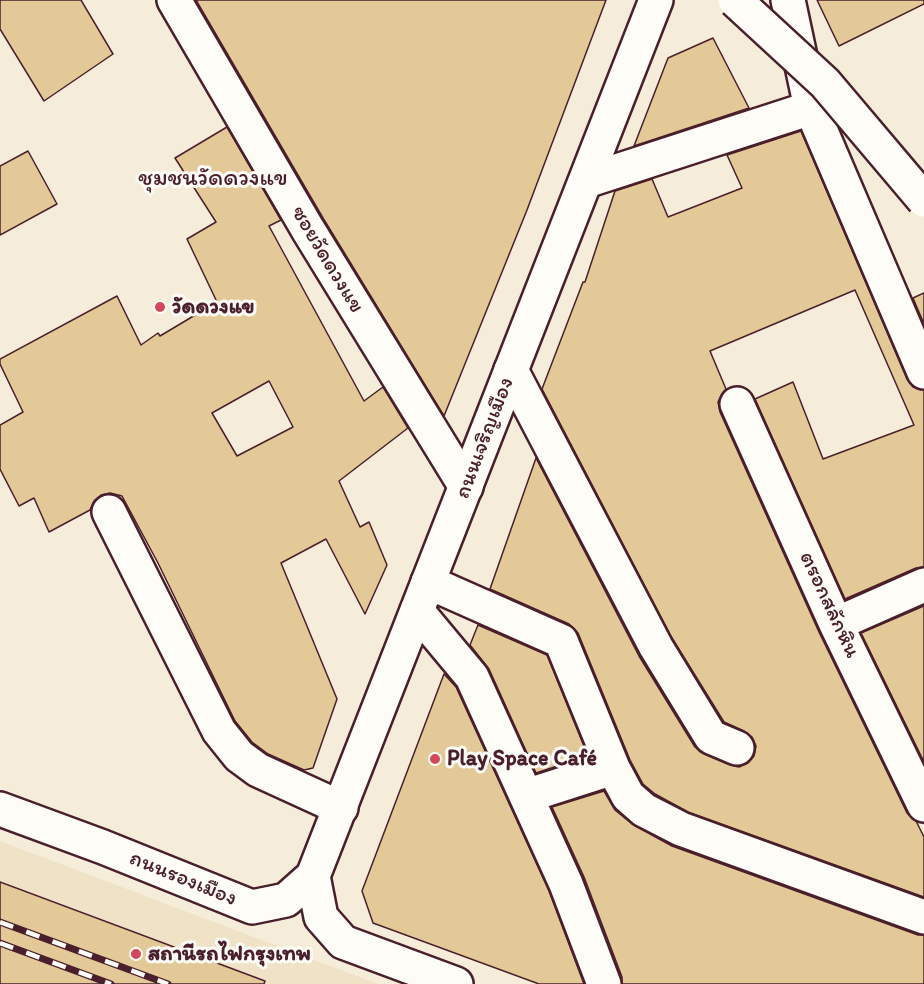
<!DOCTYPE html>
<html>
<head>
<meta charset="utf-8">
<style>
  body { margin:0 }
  canvas { display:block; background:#f5edda }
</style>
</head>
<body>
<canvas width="924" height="984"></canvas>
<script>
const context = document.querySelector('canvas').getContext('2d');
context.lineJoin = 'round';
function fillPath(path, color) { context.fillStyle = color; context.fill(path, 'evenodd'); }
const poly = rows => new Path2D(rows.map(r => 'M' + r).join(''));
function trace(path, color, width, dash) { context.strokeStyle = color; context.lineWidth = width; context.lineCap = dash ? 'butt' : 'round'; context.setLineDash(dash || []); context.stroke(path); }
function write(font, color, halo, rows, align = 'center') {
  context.font = font + ' Itim,"Playpen Sans Thai",sans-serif'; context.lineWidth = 6; context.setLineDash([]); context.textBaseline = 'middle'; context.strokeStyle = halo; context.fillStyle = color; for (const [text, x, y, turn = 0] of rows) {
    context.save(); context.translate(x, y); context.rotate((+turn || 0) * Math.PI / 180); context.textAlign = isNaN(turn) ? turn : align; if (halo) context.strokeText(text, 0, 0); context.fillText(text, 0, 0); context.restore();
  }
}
const built = poly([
  [0,841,378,984,0,984]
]);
const building = poly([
  [0,0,81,0,113,54,44,101,0,29,0,0],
  [196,0,606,0,527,210,444,416,323,218,196,0],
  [817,0,924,0,924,4,839,46,817,0],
  [713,38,749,108,634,146,668,58,713,38],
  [227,127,281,220,269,226,364,401,383,387,408,428,339,481,360,527,369,522,387,565,365,614,326,539,281,563,337,699,313,768,304,770,268,754,252,742,235,721,158,563,122,496,110,493,101,495,94,501,90,510,49,532,34,498,19,506,0,469,0,425,23,412,0,364,0,359,117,296,141,345,158,333,160,336,217,302,187,239,216,222,175,158,227,127],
  [269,381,293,427,237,456,212,413,269,381],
  [801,131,907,379,913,387,924,390,924,567,916,568,845,599,755,399,793,382,823,459,914,425,855,290,710,351,726,389,722,394,718,402,720,412,819,632,907,813,916,821,924,837,924,897,688,812,655,794,643,784,630,760,578,633,569,624,490,589,536,458,639,656,695,747,704,754,730,765,739,767,748,763,754,756,756,746,752,737,744,731,724,722,672,638,542,389,583,282,585,282,615,191,652,179,668,217,742,188,727,155,801,131],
  [28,151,57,204,0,235,0,166,28,151],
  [924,293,924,324,913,298,924,293],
  [924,606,924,762,861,633,924,606],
  [478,625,547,655,588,756,536,773,489,669,470,645,478,625],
  [444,674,456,687,549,891,584,984,539,984,373,923,362,891,444,674],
  [604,791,615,810,632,824,672,846,918,935,924,935,924,984,622,984,622,977,584,877,552,807,604,791],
  [0,882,265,981,264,984,0,984,0,882]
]);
const street = poly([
  [174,0,307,228,466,487],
  [788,0,811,108,924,372],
  [586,181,811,108],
  [511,370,656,647,711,737,737,748],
  [737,404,836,624,924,805],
  [109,512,219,731,239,756,258,770,341,808],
  [428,582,561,641,613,768,628,796,644,810,681,829,924,917],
  [417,611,472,677,566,884,604,984],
  [836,624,924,585],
  [526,796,613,768]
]);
const secondary = poly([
  [0,809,103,847,252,907,286,900,313,876,656,0],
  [313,876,321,917,343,942,456,984]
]);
const rail = poly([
  [0,922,168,984],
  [0,943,111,984]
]);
const highwayBridge = poly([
  [735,0,825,83,924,200]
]);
const markers = [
  [160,307,6,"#d1495b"],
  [435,759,6,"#d1495b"],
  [136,954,6,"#d1495b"]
];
const streetNames = [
  ["ซอยวัดดวงแข",327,260,59],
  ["ถนนเจริญเมือง",485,438,-69],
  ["ตรอกสลักหิน",829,605,65],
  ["ถนนรองเมือง",183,879,22]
];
const poiNames = [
  ["วัดดวงแข",172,307],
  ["Play Space Café",447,759],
  ["สถานีรถไฟกรุงเทพ",148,954]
];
const neighbourhoodNames = [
  ["ชุมชนวัดดวงแข",213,179]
];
fillPath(built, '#f0e2c6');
fillPath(building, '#e3c998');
trace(building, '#4a1f2b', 1.5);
trace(street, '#4a1f2b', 38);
trace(secondary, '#4a1f2b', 38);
trace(street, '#fdfcf7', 33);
trace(secondary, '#fdfcf7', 33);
trace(rail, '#4a1f2b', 7);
trace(rail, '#fdfcf7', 4.5, [14]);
trace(highwayBridge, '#4a1f2b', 38, []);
trace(highwayBridge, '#fdfcf7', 33);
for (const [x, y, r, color] of markers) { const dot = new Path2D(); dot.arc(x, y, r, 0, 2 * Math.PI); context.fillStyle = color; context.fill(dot); trace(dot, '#fdfcf7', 2); }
write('22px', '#4a1f2b', '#fdfcf7', streetNames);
write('bold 22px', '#4a1f2b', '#fdfcf7', poiNames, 'left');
write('24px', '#4a1f2b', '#fdfcf7', neighbourhoodNames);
</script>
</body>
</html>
